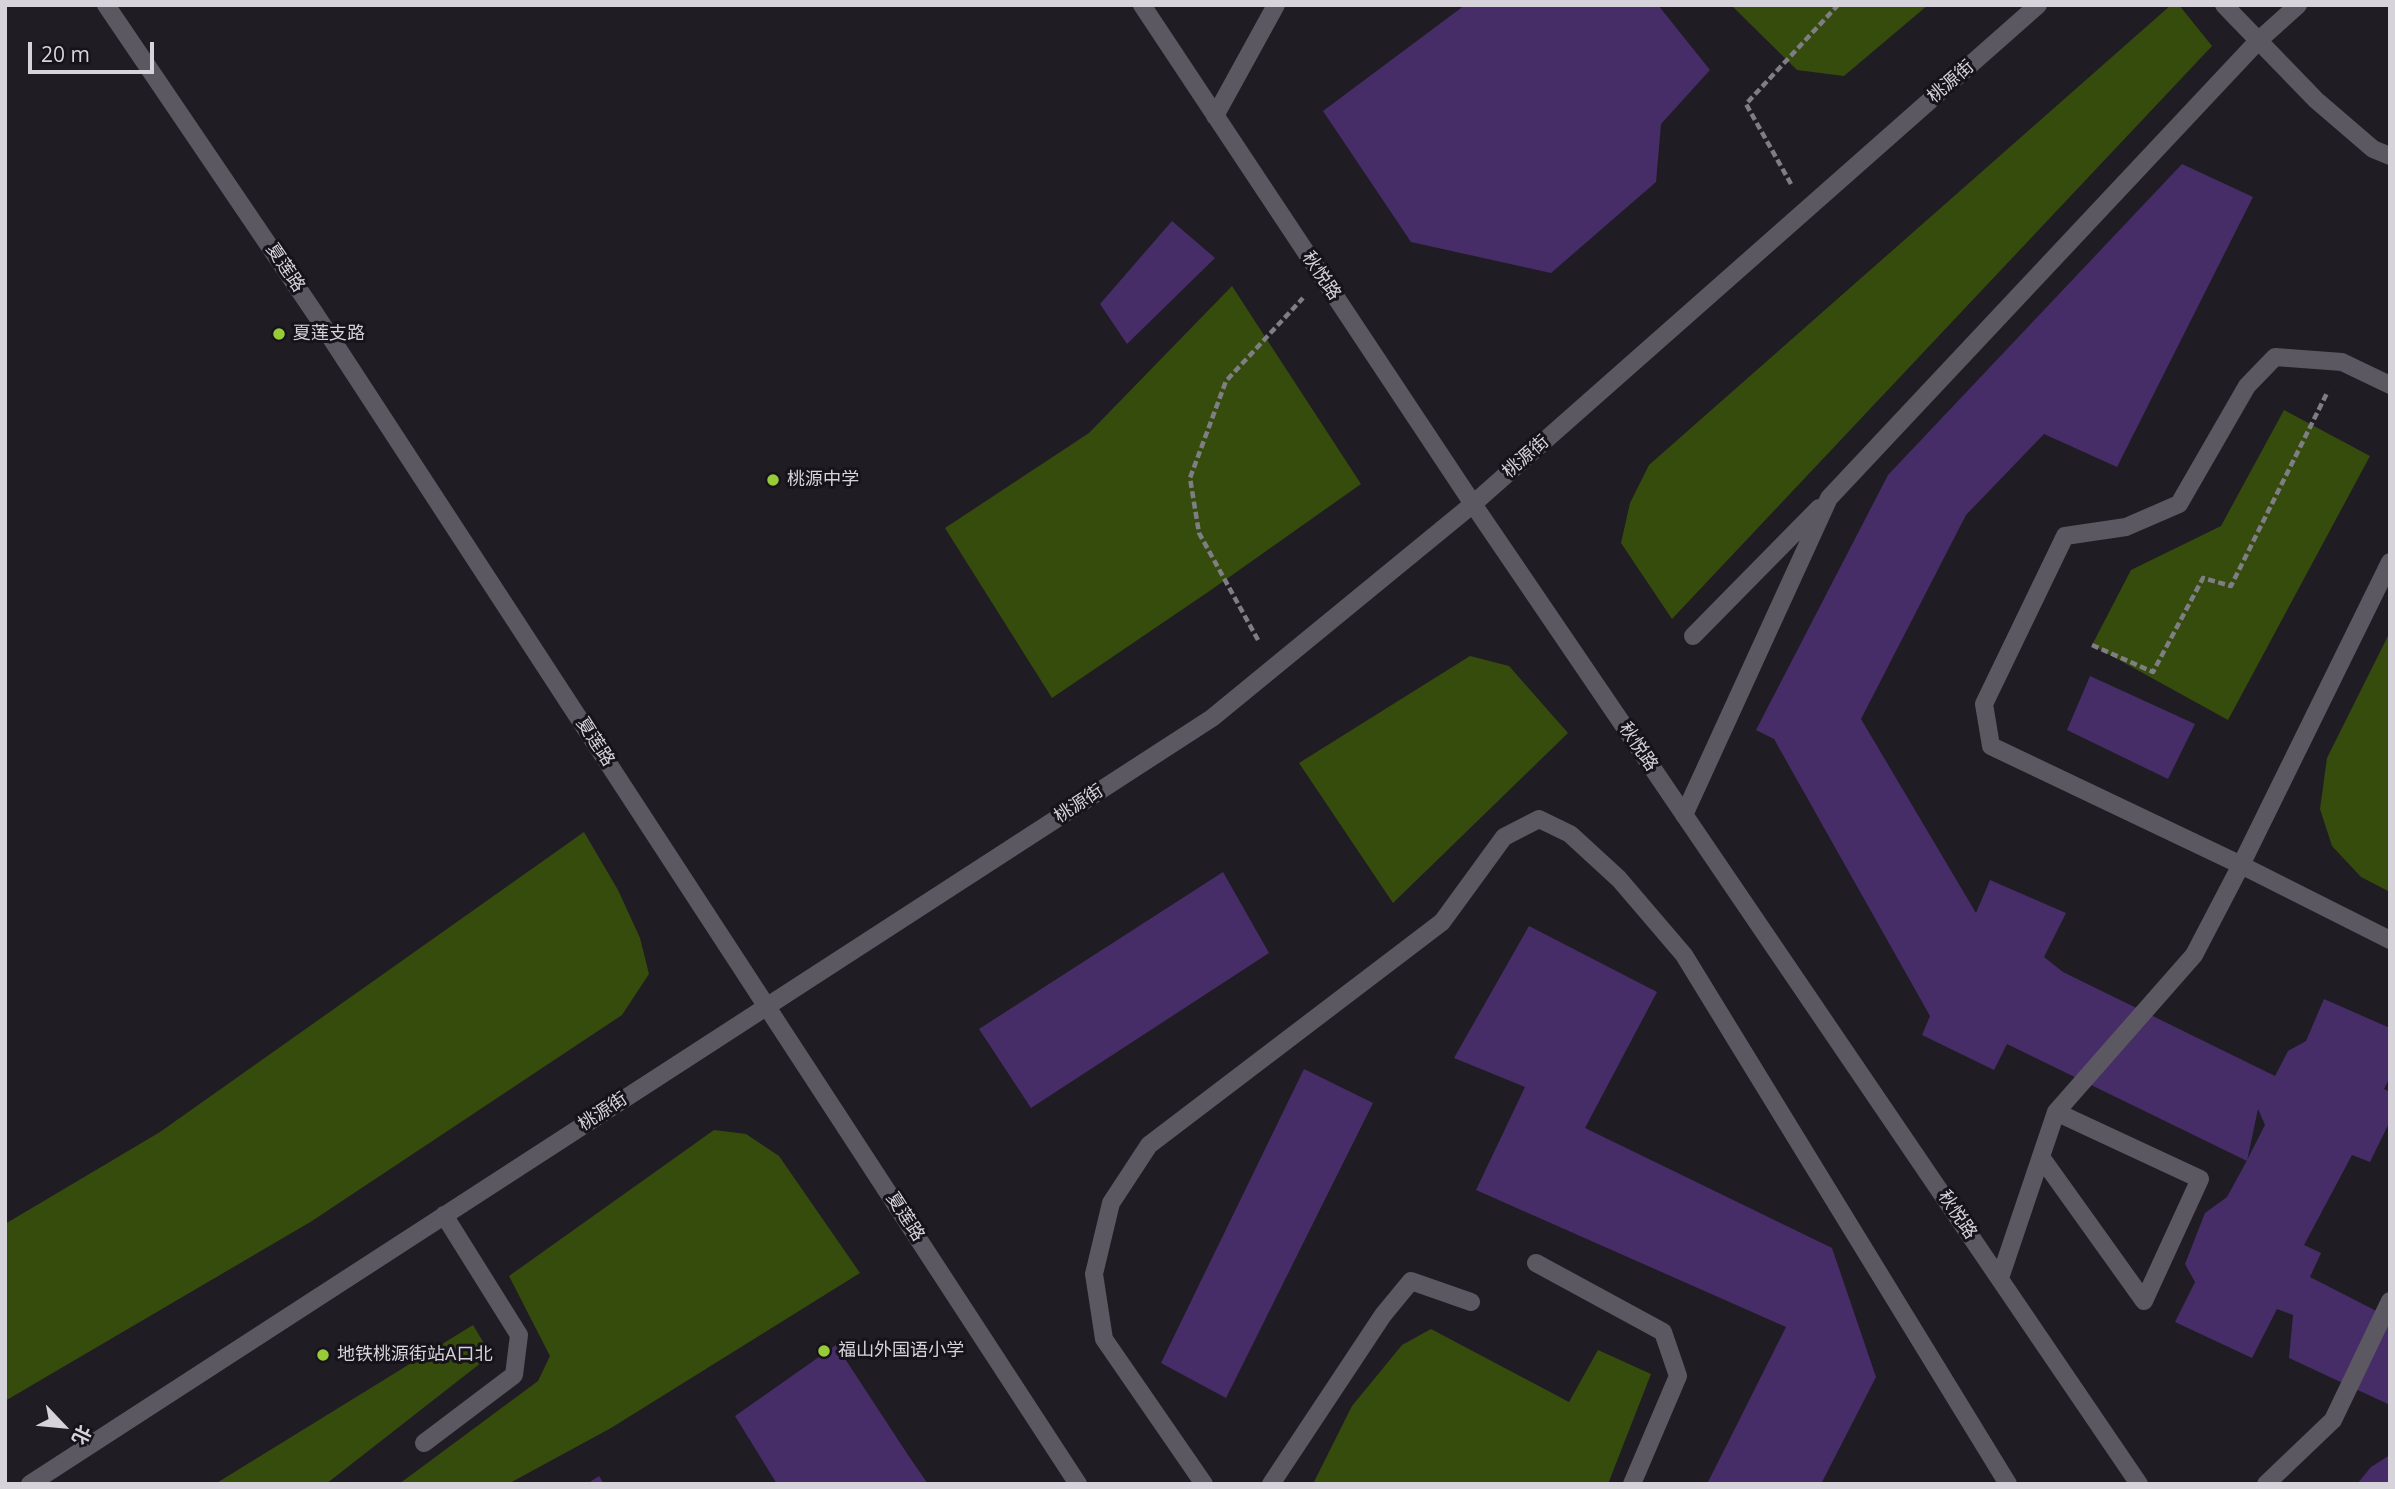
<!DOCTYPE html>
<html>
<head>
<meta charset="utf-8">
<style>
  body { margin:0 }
  #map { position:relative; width:2395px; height:1489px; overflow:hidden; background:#1f1c24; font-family:"Open Sans","Noto Sans SC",sans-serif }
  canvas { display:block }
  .frame { position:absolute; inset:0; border:7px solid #d6d4da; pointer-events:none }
  .north { position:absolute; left:28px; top:1391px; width:70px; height:70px; -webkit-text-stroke:5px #16131b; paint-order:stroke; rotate:116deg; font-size:19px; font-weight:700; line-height:28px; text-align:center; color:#d6d4da }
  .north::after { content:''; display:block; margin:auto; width:24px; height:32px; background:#d6d4da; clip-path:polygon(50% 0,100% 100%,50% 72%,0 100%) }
  .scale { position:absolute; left:28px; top:42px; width:126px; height:32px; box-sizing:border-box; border:4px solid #d6d4da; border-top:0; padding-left:9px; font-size:21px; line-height:24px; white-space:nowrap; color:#d6d4da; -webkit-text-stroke:5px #16131b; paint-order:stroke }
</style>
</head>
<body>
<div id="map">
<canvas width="2395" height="1489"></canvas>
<div class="frame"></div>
<div class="north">北</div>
<div class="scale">20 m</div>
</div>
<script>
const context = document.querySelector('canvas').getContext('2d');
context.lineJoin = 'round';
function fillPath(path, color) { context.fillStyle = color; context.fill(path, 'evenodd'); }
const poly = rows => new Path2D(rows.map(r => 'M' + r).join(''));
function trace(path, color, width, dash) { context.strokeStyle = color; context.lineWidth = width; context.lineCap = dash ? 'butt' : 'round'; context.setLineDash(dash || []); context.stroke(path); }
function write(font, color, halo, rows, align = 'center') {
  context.font = font + ' "Open Sans","Noto Sans SC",sans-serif'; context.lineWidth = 6; context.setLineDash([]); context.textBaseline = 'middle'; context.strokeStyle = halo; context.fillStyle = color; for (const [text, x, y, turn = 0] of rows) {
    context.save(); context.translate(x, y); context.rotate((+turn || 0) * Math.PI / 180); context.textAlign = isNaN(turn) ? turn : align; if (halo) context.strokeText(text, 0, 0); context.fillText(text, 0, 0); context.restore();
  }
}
const green = poly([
  [1731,5,1928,5,1844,76,1797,70],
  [2171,5,2179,5,2212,46,1672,619,1621,543,1630,503,1649,465],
  [1232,286,1361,484,1211,590,1052,698,945,528,1089,433],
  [2284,410,2370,456,2228,720,2092,645,2131,570,2221,526],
  [2390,632,2390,892,2361,877,2332,846,2320,809,2327,758],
  [1470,656,1509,666,1568,733,1393,903,1299,763],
  [584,832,618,890,640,938,649,974,622,1015,312,1221,5,1401,5,1224,160,1132],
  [714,1130,746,1134,779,1156,860,1273,611,1428,508,1484,399,1484,538,1381,550,1356,509,1276],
  [473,1325,491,1355,326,1484,215,1484],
  [1431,1329,1569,1402,1598,1350,1651,1374,1608,1484,1313,1484,1352,1406,1402,1345]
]);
const building = poly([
  [1465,5,1658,5,1710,70,1661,124,1656,182,1551,273,1411,242,1323,111],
  [2182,164,2253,197,2117,467,2044,434,1966,515,1861,719,1976,913,1990,880,2066,913,2044,957,2063,972,2275,1076,2288,1051,2306,1041,2324,999,2390,1028,2390,1077,2384,1089,2390,1092,2390,1121,2370,1162,2352,1155,2304,1245,2321,1253,2310,1277,2390,1318,2390,1405,2289,1358,2293,1315,2277,1309,2252,1358,2175,1322,2195,1282,2185,1264,2205,1213,2227,1197,2245,1164,2265,1125,2258,1109,2247,1161,2007,1044,1994,1070,1922,1035,1930,1016,1774,739,1756,730,1888,475],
  [1172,221,1215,258,1127,344,1100,304],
  [2090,676,2195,724,2168,779,2067,730],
  [1223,872,1269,953,1031,1108,979,1029],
  [1529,926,1657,992,1585,1128,1832,1248,1876,1377,1821,1484,1707,1484,1786,1327,1476,1190,1525,1087,1454,1058],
  [1304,1069,1373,1103,1226,1398,1161,1363],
  [836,1345,908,1455,928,1484,777,1484,735,1416],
  [2390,1455,2390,1484,2357,1484,2371,1467],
  [599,1476,604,1484,587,1484]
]);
const path = poly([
  [1791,184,1746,104,1838,5],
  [1258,640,1199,533,1190,478,1226,381,1303,298],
  [2092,645,2153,672,2203,578,2231,586,2328,391]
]);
const minor = poly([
  [106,5,314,312,1078,1484],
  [1142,5,1473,504,2139,1484],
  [2224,5,2316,100,2373,149,2390,156],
  [1215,116,1276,5],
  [2390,562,2241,865,2390,940],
  [1693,636,1819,508],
  [1684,815,1829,498,2258,41,2298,5],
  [2041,1157,2144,1301,2200,1179,2056,1112],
  [1536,1263,1663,1332,1678,1376,1632,1484],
  [2000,1278,2056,1112,2194,955,2241,865,1991,746,1984,704,2065,536,2126,527,2179,504,2247,386,2275,357,2342,362,2390,385],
  [424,1443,514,1375,519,1335,444,1215],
  [30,1484,1212,718,1473,504,2038,5],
  [1204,1484,1104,1339,1094,1274,1111,1203,1149,1145,1442,922,1504,837,1539,819,1570,834,1619,879,1684,955,2008,1484],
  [1271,1484,1383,1315,1411,1281,1471,1302],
  [2266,1484,2333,1420,2390,1301]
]);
const markers = [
  [279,334,7,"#97cc38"],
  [773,480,7,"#97cc38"],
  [824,1351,7,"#97cc38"],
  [323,1355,7,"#97cc38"]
];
const streetNames = [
  ["桃源街",1951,82,-41],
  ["夏莲路",285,268,56],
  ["秋悦路",1321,276,56],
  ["桃源街",1526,457,-41],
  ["夏莲路",595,742,57],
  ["秋悦路",1638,747,56],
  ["桃源街",1079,804,-33],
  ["桃源街",603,1112,-33],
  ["秋悦路",1957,1215,56],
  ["夏莲路",905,1217,57]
];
const poiNames = [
  ["夏莲支路",293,334],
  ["桃源中学",787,480],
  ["福山外国语小学",838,1351],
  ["地铁桃源街站A口北",337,1355]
];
fillPath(green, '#364c0d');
fillPath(building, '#462d67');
trace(path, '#807e85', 4.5, [7, 3.5]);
trace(minor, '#5c5862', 18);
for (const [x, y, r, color] of markers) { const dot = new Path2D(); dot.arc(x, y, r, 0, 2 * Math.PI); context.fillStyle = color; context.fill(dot); trace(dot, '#16131b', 2.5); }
write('18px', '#d6d4da', '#16131b', streetNames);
write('18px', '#d6d4da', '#16131b', poiNames, 'left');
</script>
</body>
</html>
